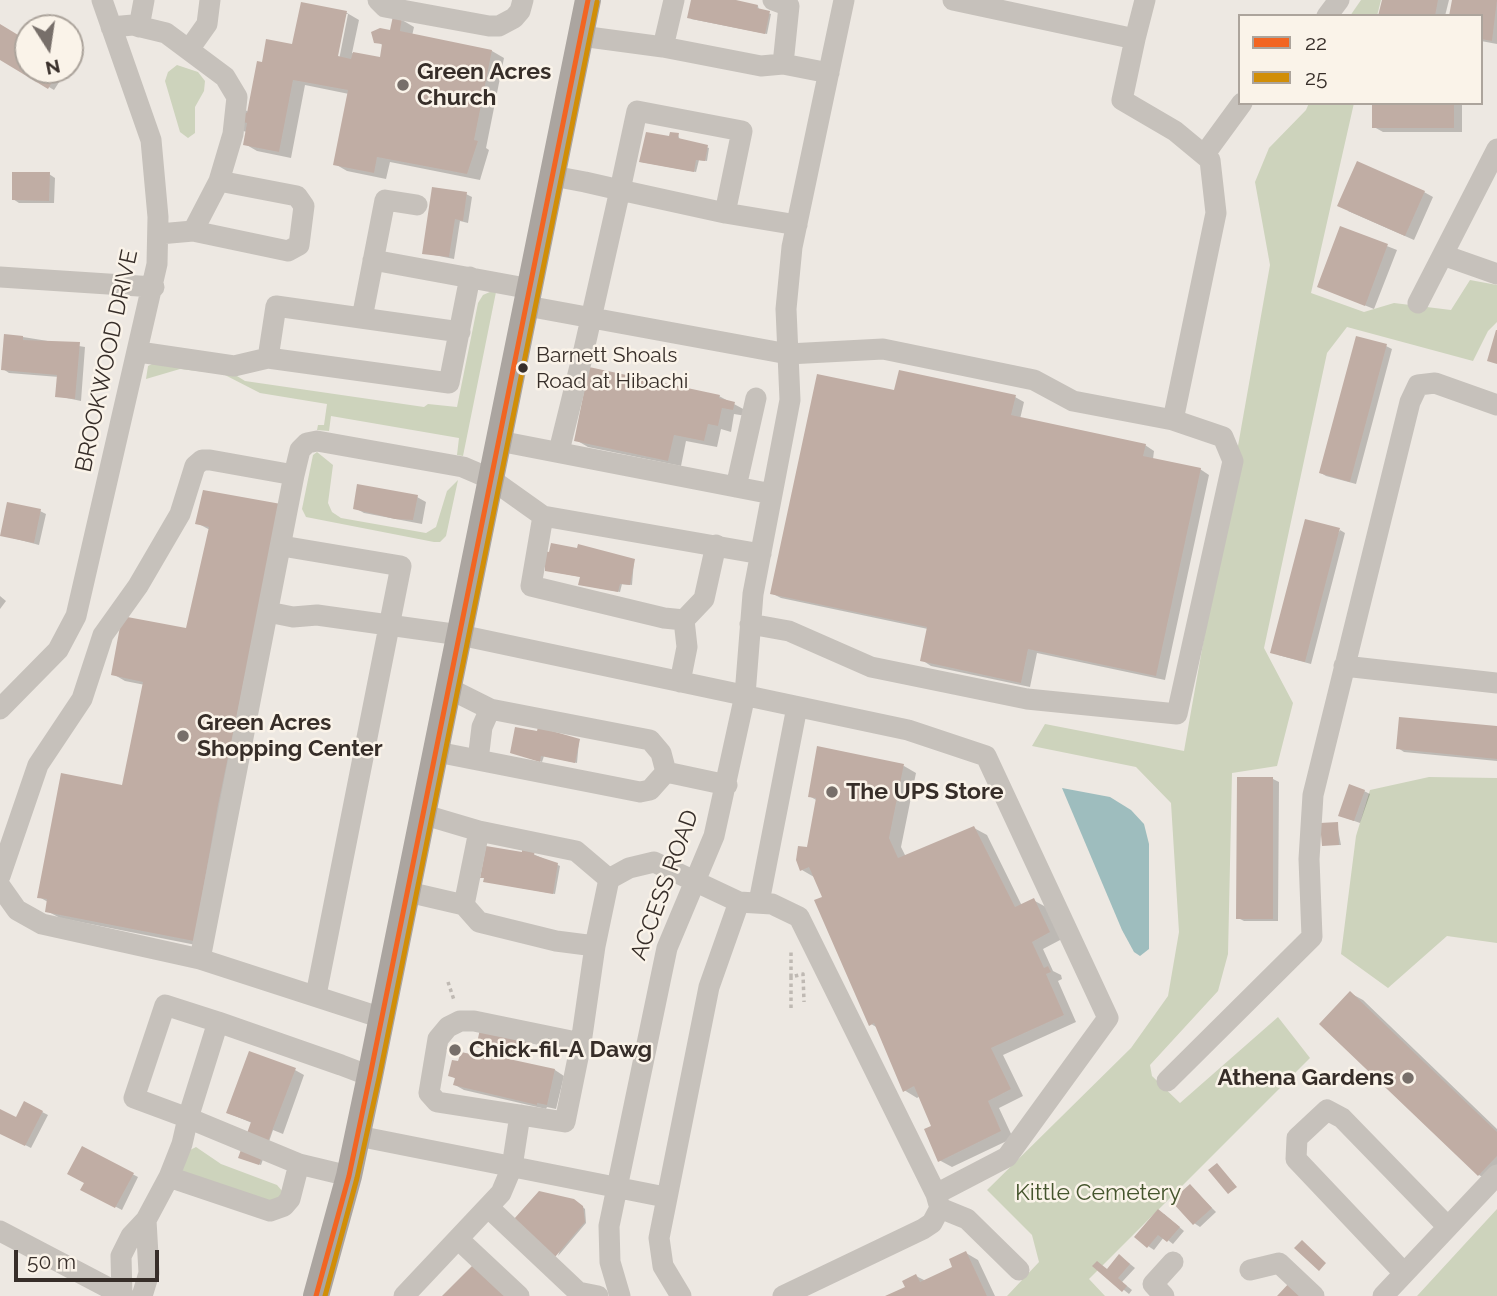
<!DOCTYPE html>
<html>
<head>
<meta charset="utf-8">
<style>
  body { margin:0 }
  #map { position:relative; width:1497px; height:1296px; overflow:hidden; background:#ede8e2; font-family:Raleway,sans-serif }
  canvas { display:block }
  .legend { position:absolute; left:1238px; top:14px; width:245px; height:91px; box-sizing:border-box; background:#faf3e9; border:2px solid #aca49c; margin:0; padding:9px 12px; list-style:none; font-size:21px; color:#372e29 }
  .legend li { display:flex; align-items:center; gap:14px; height:35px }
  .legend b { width:35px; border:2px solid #aca49c }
  .north { position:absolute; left:14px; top:14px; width:70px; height:70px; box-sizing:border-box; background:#faf3e9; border:2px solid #aca49c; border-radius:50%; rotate:168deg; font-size:19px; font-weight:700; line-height:28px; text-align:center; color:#372e29 }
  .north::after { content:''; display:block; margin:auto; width:24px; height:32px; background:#776f6a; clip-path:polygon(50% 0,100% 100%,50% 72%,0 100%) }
  .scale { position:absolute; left:14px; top:1250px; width:145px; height:32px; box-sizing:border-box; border:4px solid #372e29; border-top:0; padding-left:9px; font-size:21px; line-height:24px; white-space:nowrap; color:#372e29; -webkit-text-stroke:5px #faf3e9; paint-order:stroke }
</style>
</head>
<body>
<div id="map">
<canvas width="1497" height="1296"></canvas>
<ul class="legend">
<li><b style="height:9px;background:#f26522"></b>22</li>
<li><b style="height:9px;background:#d18e08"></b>25</li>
</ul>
<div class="north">N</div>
<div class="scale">50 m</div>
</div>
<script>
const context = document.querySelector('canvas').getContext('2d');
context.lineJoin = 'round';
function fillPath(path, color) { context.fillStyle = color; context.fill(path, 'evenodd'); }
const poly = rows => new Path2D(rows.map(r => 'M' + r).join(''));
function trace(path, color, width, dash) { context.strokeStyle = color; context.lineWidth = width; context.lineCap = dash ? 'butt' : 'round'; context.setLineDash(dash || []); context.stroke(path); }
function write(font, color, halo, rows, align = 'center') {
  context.font = font + ' Raleway,sans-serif'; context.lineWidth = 5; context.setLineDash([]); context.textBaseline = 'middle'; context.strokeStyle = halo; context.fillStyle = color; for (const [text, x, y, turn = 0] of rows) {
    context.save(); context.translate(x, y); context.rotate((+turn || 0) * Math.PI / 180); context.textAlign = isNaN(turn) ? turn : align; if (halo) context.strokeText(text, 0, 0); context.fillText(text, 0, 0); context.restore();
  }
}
const green = poly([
  [1361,0,1381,0,1377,16,1350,16],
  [177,65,198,72,205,81,204,91,195,107,195,133,188,138,180,132,165,81,168,72],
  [1309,103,1354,103,1311,293,1364,312,1394,303,1451,310,1470,280,1497,285,1497,322,1488,331,1473,361,1347,327,1327,353,1264,648,1293,703,1277,766,1232,773,1228,954,1218,991,1150,1065,1152,1076,1180,1103,1278,1017,1310,1058,1089,1279,1105,1296,1007,1296,1039,1262,1032,1235,987,1190,1131,1048,1168,996,1179,932,1171,803,1136,767,1032,746,1045,724,1184,751,1270,265,1255,182,1269,148,1306,110],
  [492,291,496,292,463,456,457,455,459,438,331,416,329,431,317,430,318,425,324,425,327,404,260,393,223,374,180,369,146,379,148,366,154,363,229,371,245,381,424,407,428,404,457,407,478,303,483,295],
  [317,452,333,465,328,503,332,512,341,518,426,533,436,527,447,491,458,480,446,536,440,542,434,542,306,517,302,509,313,455],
  [1429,777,1497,778,1497,943,1447,936,1388,988,1341,954,1356,836,1370,790],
  [196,1147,221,1164,277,1185,283,1192,279,1204,183,1173,181,1167,190,1150],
  [1497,1209,1497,1296,1417,1296]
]);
const water = poly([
  [1062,788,1110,797,1131,810,1144,824,1149,844,1149,949,1140,956,1134,952,1122,930]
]);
const shadow = poly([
  [692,0,733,0,758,6,759,10,771,14,767,34,691,19],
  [1384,0,1449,0,1445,16,1380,16],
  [1454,0,1497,0,1497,44,1481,41,1481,16],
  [302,4,347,13,359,20,352,53,381,59,384,46,376,41,392,32,402,20,414,27,412,36,492,51,504,58,486,148,489,150,480,180,390,162,386,179,347,171,335,164,349,94,305,85,291,158,257,151,245,144,247,132,243,131,245,110,249,112,263,64,294,46],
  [345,14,348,14,338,65,335,65],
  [0,26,28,43,28,70,67,70,54,90,0,58],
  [1374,103,1462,103,1462,132,1383,132,1374,127],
  [678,135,680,140,709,148,707,161,699,160,696,172,641,162],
  [49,174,55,178,54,203,19,203,13,199],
  [1424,192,1433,197,1414,240,1348,211],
  [466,194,472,197,468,223,460,221,454,259,424,253],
  [1341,228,1397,250,1374,309,1319,287],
  [23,337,85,347,81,401,57,396,59,377,9,373,3,369],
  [1386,346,1392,349,1356,484,1326,476,1321,473],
  [896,392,1015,397,1024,402,1020,419,1145,445,1154,451,1153,459,1200,469,1209,475,1165,680,1037,653,1030,687,931,666,922,660,928,629,781,598,771,593],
  [719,396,747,411,746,416,734,414,731,432,721,429,717,447,686,441,681,466,588,447,576,440],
  [417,497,426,502,422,524,364,513,355,508],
  [281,506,206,947,60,918,47,911,48,902,39,897,123,787,145,685,125,681,113,674,187,630,210,530,197,523],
  [40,511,46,514,39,545,1,535],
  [1340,530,1345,533,1311,664,1278,655,1272,652],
  [634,561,632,585,622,584,620,592,582,585,581,577,549,571],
  [0,596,6,601,0,609],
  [1497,728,1497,761,1404,752,1398,748],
  [516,729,555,733,579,741,577,763,544,756,542,762,514,753],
  [904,766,916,773,901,847,906,857,974,828,987,835,1022,906,1033,900,1046,907,1062,939,1043,949,1053,971,1061,975,1062,979,1058,981,1076,1022,1003,1055,1023,1096,999,1108,1013,1138,952,1167,939,1160,933,1127,920,1096,917,1098,904,1090,878,1028,871,1024,824,898,814,877,802,870,818,801,809,796],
  [1273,779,1279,782,1278,921,1244,921,1238,918],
  [1364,791,1370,794,1360,823,1346,818],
  [1337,824,1341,845,1323,845],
  [524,850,560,866,555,894,488,882,486,878,523,854],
  [1350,993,1363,1000,1497,1129,1497,1176,1491,1182,1479,1175],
  [530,1038,526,1058,481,1047],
  [295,1070,304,1075,283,1134,273,1130,261,1165,243,1159,252,1123,228,1113],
  [555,1070,564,1076,556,1109,547,1107,546,1109,464,1090,455,1085,456,1079,450,1075],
  [25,1103,48,1115,31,1148,0,1132,0,1111,17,1119],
  [82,1148,138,1177,122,1210,82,1189,86,1182],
  [1190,1186,1216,1212,1200,1227,1194,1223],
  [577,1202,585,1209,586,1223,558,1256],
  [1164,1214,1184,1231,1173,1244,1164,1237,1154,1250,1148,1246],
  [966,1253,978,1260,995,1296,889,1296,907,1288,916,1276,926,1281,955,1267],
  [1125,1260,1135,1268,1122,1282,1132,1290,1129,1294,1094,1266,1108,1271]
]);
const building = poly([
  [691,0,736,0,758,5,757,8,770,11,765,34,687,18],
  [1382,0,1438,0,1435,16,1378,16],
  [1452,0,1497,0,1492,41,1481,39,1481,16,1449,16],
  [301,2,347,11,338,56,351,59,353,52,380,57,382,44,374,43,371,32,380,28,390,30,393,16,402,18,400,31,492,50,474,140,478,141,467,174,377,157,374,173,333,165,348,90,293,80,279,152,243,145,247,123,243,122,244,112,247,113,257,61,262,62,266,39,292,44],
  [0,24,28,41,28,70,59,70,48,89,0,60],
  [1372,103,1454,103,1454,128,1372,128],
  [646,132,669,136,670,132,679,133,678,138,708,145,705,161,696,160,694,172,639,162],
  [1357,161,1425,191,1405,236,1337,206],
  [12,172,50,172,49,201,12,200],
  [432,187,467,192,463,221,455,219,449,257,422,254],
  [1340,226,1388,244,1365,306,1317,287],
  [1496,330,1497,330,1497,364,1487,361],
  [4,334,23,336,23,340,80,342,75,399,55,397,57,375,1,370],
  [1356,336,1387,344,1350,482,1319,473],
  [589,367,720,395,719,398,735,402,733,410,722,408,718,426,708,424,704,441,674,435,668,461,574,441],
  [899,370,1016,395,1011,415,1146,444,1143,456,1201,468,1156,676,1028,649,1021,683,920,661,927,627,770,594,817,374,894,390],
  [357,484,418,495,413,520,395,519,353,509],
  [203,490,281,504,218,805,194,941,45,912,47,899,37,898,61,773,122,785,143,682,111,675,122,616,186,628,209,527,195,524],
  [7,502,41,509,34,543,0,536],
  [1305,519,1340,528,1305,662,1270,653],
  [551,543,577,548,578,544,635,559,630,585,620,584,618,592,578,585,580,577,545,571,545,551,549,552],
  [1399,717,1497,726,1497,759,1396,749],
  [515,727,537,731,538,727,580,739,575,763,541,756,540,762,510,753],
  [817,746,904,764,889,838,898,858,974,826,1015,907,1034,898,1050,932,1032,942,1044,968,1048,966,1051,972,1046,974,1064,1015,991,1048,1011,1089,988,1101,1001,1131,938,1162,924,1129,931,1126,914,1086,903,1092,874,1023,869,1026,814,900,822,897,809,867,800,871,796,860,798,846,807,847,816,798,808,797],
  [1237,777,1273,777,1273,919,1236,919],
  [1349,784,1365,790,1354,821,1338,816],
  [1338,822,1339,845,1322,846,1320,823],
  [486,846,522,852,522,848,535,850,534,855,558,863,553,894,483,882,484,878,480,878],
  [1350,991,1497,1132,1497,1156,1478,1176,1319,1024],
  [481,1025,529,1035,524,1058,476,1047],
  [249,1051,296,1068,259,1165,238,1158,251,1122,226,1113],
  [461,1052,485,1057,486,1054,555,1069,547,1105,537,1103,537,1105,453,1085,455,1078,448,1076,452,1060,458,1061],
  [24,1101,43,1111,25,1146,0,1134,0,1109,16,1117],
  [82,1146,134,1173,115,1208,80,1190,84,1183,67,1174],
  [1217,1163,1237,1187,1228,1194,1208,1170],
  [1190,1184,1212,1208,1193,1225,1171,1201],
  [539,1191,574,1199,583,1206,585,1222,555,1257,514,1219],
  [1158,1209,1180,1227,1167,1242,1158,1235,1147,1248,1134,1237],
  [1302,1240,1326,1263,1319,1271,1294,1248],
  [966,1251,987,1296,885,1296,905,1287,902,1281,916,1274,920,1282,952,1267,949,1259],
  [1119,1254,1130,1264,1118,1278,1127,1286,1122,1292,1092,1266,1097,1261,1107,1269],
  [473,1265,505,1296,442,1296],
  [1291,1281,1307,1296,1277,1296]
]);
const path = poly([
  [791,977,791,951],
  [448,982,454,1000],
  [791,1008,791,977,803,974,804,1002]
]);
const minor = poly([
  [378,0,385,7,489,26,499,26,514,18,520,11,523,0],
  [773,0,789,6,783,64],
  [953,0,1135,39,1122,100,1175,131,1210,160,1216,213,1173,420],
  [1327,16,1339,0],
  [111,27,133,25,166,33,225,77,237,97,233,134,219,181,193,231],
  [139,27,144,0],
  [581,36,663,47,761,66,783,64,829,73],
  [1135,39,1145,0],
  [663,47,674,0],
  [190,48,207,24,210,0],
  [1204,155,1242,103],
  [553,176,585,182,620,190,725,213,742,131,637,111,620,190,583,354,559,451],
  [725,213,797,225],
  [159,234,193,231,288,251,299,245,304,206,297,196,219,181],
  [1443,255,1497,274],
  [373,260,531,289],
  [0,277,154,287],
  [1418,303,1497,149],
  [527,306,788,354,883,349,1034,380,1073,401,1173,420,1223,437,1233,461,1177,714,1027,699,871,667,789,631,750,624],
  [362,318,385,200,417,205],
  [139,352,234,366,268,358,449,383,470,277],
  [268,358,276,306,460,332],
  [499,441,772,494],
  [736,487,756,398],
  [543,516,531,586,664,618,684,620,704,599,716,545],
  [282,546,401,566,316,995],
  [268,612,293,617,317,615,460,635,908,730,986,756,1108,1018,1007,1157,936,1194],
  [1344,666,1497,683],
  [680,682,687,647,684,620],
  [450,689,490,709,650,740,661,753,666,772],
  [0,709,58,650,76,616,157,264,158,217,151,140,102,0],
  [437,752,640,792,650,790,666,772],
  [478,760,482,727,490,709],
  [666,772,727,785],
  [425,815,479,831,576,851,609,879],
  [0,876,38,765,82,699,103,635,138,586,180,514,195,466,202,460,210,460,294,475],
  [0,886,17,910,42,924,200,959,382,1018],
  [408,892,464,905,479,922,556,941,595,946],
  [759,902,797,707],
  [464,905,479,831],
  [200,959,294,475,300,450,307,443,317,441,463,467,491,479,543,516,761,554],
  [218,1022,188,1118,134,1098,165,1005,218,1022,341,1065,370,1076],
  [581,1043,474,1021,460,1021,448,1027,438,1039,429,1093,437,1102,565,1122,581,1043,595,946,609,879,629,868,654,862,739,902,772,904,799,917,936,1194,940,1208,932,1223,923,1229,783,1296],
  [1167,1081,1312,937,1309,859,1313,795,1410,402,1418,385,1435,383,1497,405],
  [358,1136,665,1197],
  [169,1177,270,1211,284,1206,290,1199,299,1164],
  [489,1208,578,1292,598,1296],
  [940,1208,967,1219,1019,1270],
  [0,1231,124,1296],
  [458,1239,519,1296],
  [1250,1270,1279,1263,1314,1296],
  [1404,1273,1296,1159,1297,1138,1327,1110,1342,1118,1448,1227],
  [122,1295,121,1256,131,1236,146,1220,169,1177,182,1144,188,1118,299,1164,349,1176],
  [142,1296,149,1273,146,1220],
  [404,1296,501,1193,512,1167,520,1115],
  [620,1296,610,1262,609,1226,667,948,714,836,745,695,753,594,790,400,786,309,792,247,844,0],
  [681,1296,663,1266,659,1238,709,987,739,902],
  [1164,1296,1153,1284,1173,1262],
  [1383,1296,1497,1175]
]);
const major = poly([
  [316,1296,349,1176,370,1076,588,0]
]);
const bus1 = poly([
  [316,1296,349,1176,370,1076,588,0]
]);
const bus2 = poly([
  [325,1296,357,1178,379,1078,597,2]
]);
const markers = [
  [403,85,7,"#776f6a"],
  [523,368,6,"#372e29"],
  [183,736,7,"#776f6a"],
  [832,792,7,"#776f6a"],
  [455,1050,7,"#776f6a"],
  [1408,1078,7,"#776f6a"]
];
const busNames = [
  ["Barnett Shoals",536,356],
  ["Road at Hibachi",536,382]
];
const poiNames = [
  ["Green Acres",417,72],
  ["Church",417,98],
  ["Green Acres",197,723],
  ["Shopping Center",197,749],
  ["The UPS Store",846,792],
  ["Chick-fil-A Dawg",469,1050],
  ["Athena Gardens",1394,1078,"right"]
];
const streetNames = [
  ["BROOKWOOD DRIVE",107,361,-78],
  ["ACCESS ROAD",665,885,-70]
];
const parkNames = [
  ["Kittle Cemetery",1098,1193]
];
fillPath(green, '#cdd3bc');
fillPath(water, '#9ebdbe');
fillPath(shadow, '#0003');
fillPath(building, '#c0ada4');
trace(path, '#bfb9b3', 3.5, [3.5, 3.5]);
trace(minor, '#c6c1bb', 21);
trace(major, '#aba5a0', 26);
trace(bus1, '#f26522', 5);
trace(bus2, '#d18e08', 5);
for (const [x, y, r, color] of markers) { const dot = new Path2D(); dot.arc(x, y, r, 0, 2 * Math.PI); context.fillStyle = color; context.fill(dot); trace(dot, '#faf3e9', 2.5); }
write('21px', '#372e29', '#faf3e9', busNames, 'left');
write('bold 23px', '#372e29', '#faf3e9', poiNames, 'left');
write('23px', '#372e29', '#faf3e9', streetNames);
write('23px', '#45552d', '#faf3e9', parkNames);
</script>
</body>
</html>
